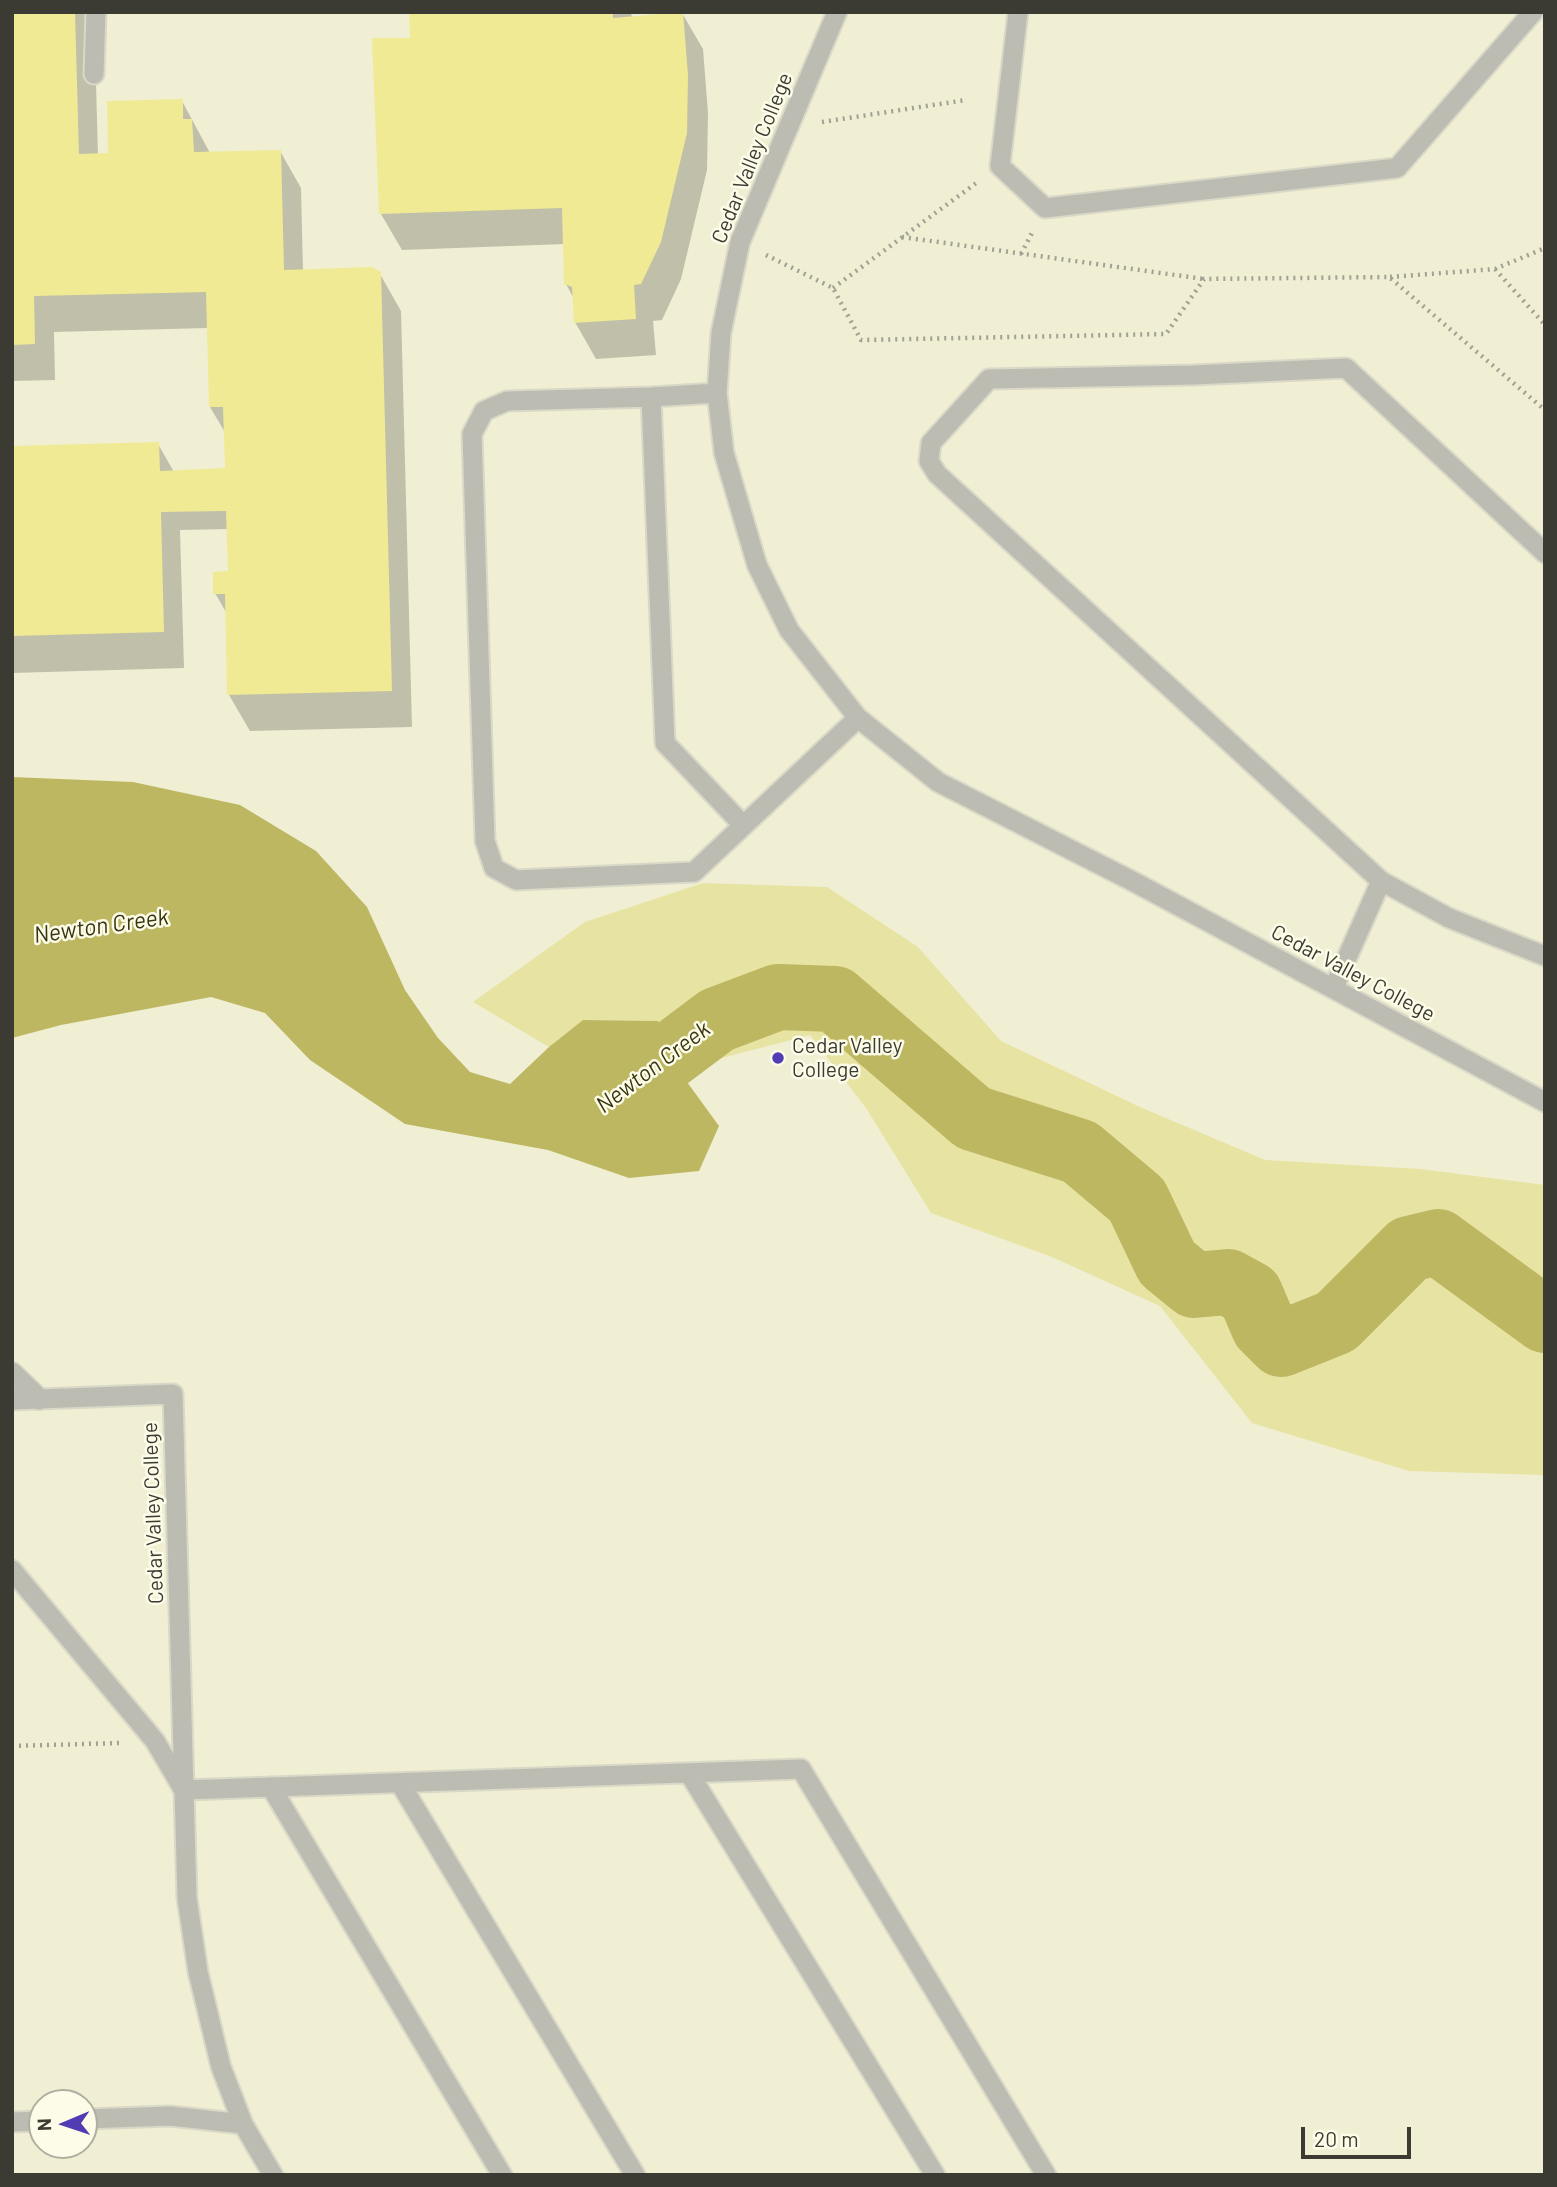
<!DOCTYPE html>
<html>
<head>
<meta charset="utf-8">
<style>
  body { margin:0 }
  #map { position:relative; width:1557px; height:2187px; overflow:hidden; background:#fdfce8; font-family:Barlow,sans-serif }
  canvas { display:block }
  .frame { position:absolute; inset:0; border:14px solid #3b3b33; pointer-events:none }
  .north { position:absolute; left:28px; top:2089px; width:70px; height:70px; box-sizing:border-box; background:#fdfce8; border:2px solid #afafa0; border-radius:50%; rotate:268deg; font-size:19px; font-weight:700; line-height:28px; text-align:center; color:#3b3b33 }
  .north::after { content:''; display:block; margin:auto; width:24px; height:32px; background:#523cb4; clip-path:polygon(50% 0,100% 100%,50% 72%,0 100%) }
  .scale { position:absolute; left:1301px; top:2127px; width:110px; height:32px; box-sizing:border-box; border:4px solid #3b3b33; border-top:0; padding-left:9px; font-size:21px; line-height:24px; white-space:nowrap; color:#3b3b33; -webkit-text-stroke:5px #fdfce8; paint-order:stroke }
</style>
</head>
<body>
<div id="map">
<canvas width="1557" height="2187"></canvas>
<div class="frame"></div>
<div class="north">N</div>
<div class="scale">20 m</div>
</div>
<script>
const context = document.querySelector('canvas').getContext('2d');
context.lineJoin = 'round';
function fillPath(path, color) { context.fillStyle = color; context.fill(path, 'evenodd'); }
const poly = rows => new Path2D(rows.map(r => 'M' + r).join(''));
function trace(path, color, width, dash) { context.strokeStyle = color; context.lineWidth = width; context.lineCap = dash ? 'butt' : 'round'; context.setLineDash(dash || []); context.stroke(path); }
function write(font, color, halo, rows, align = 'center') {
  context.font = font + ' Barlow,sans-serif'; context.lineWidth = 5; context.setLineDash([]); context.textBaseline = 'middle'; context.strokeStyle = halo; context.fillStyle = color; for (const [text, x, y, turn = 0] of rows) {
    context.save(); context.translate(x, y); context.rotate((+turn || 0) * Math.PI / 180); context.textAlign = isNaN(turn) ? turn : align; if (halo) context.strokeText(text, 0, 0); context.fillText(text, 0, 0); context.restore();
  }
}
const built = poly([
  [12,12,1545,12,1545,2175,12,2175],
  [42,2103,84,2103,84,2145,42,2145]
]);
const green = poly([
  [703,883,827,887,918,947,1001,1041,1140,1107,1265,1160,1420,1169,1545,1185,1545,1475,1409,1471,1252,1423,1160,1306,1052,1257,931,1213,866,1108,810,1035,680,1069,658,1021,583,1020,549,1047,473,1002,585,922]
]);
const water = poly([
  [12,777,133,782,240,805,316,851,367,907,405,990,438,1038,470,1072,510,1084,549,1047,583,1020,658,1021,687,1082,719,1126,699,1171,629,1178,548,1150,405,1124,310,1060,265,1013,211,997,61,1025,12,1038]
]);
const shadow = poly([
  [12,12,94,12,98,155,110,155,182,101,210,153,280,151,301,188,303,271,380,274,401,311,412,727,250,731,229,695,227,614,215,593,230,573,229,529,180,530,184,668,12,673,12,448,158,444,174,472,227,470,226,434,210,407,208,328,54,332,55,380,12,381],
  [411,12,631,12,632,18,682,13,703,49,708,113,707,170,681,279,662,320,653,321,656,355,596,359,575,322,574,299,566,284,565,244,402,250,381,214,411,39]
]);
const river = poly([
  [601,1107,717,1020,778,997,835,999,973,1118,1080,1152,1137,1200,1167,1263,1194,1285,1228,1282,1250,1294,1264,1327,1281,1344,1336,1322,1409,1249,1438,1242,1545,1320]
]);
const building = poly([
  [12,12,75,12,79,154,108,153,107,101,183,99,183,119,192,119,194,152,281,150,284,270,372,267,381,272,392,691,227,695,225,594,213,594,213,572,228,571,226,511,161,512,164,632,12,636,12,446,159,442,160,471,225,468,223,407,209,407,206,292,34,296,35,344,12,345],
  [409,12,613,12,613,18,683,12,688,75,687,133,661,242,641,284,634,285,636,319,574,323,572,287,564,284,562,208,379,214,372,38,410,38]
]);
const path = poly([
  [822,122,966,100],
  [902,237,1204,279],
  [1021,254,1033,231],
  [766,255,833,288,861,340,1166,334,1204,279,1389,277,1545,410],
  [1495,269,1545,325],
  [1390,277,1495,269,1545,248],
  [833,288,979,181],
  [12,1746,120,1743]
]);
const lane = poly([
  [837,12,740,242,721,333,717,393,724,453,757,565,789,630,858,718,938,782,1136,883,1545,1102],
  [1018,12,1000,166,1045,208,1397,168,1533,12],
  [94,74,96,12],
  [651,397,717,393],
  [1545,553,1346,368,1193,375,989,379,931,443,929,461,937,474,1381,881,1449,918,1545,956],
  [743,825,665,743,651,397,507,401,484,411,472,434,485,841,494,868,516,880,694,872,858,718],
  [1334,987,1381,881],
  [12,1400,173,1394,187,1898,198,1972,221,2067,243,2124,273,2175],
  [12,1570,155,1741,183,1789],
  [689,1773,935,2175],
  [400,1783,635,2175],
  [271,1787,502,2175],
  [184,1790,801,1769,1046,2175],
  [84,2119,170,2116,243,2124],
  [12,2122,42,2121]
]);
const street = poly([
  [12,1373,39,1399]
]);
const markers = [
  [778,1058,7,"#523cb4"]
];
const streetNames = [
  ["Cedar Valley College",752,158,-68],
  ["Cedar Valley College",1353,973,28],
  ["Cedar Valley College",153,1513,-92]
];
const poiNames = [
  ["Cedar Valley",792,1046],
  ["College",792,1070]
];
const waterNames = [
  ["Newton Creek",101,926,-8],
  ["Newton Creek",653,1067,-37]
];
fillPath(built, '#f0efd4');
fillPath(green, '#e7e3a2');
fillPath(water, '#bdb762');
fillPath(shadow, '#0003');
trace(river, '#bdb762', 66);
fillPath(building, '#f0ea94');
trace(lane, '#dad9c7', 23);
trace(street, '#dad9c7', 24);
trace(path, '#a1a092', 4.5, [2, 5]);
trace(lane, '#bcbcb3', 19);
trace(street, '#bcbcb3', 21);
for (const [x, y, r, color] of markers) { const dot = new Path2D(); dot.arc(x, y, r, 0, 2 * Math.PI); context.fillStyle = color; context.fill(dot); trace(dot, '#fdfce8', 2.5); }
write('21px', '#3b3b33', '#fdfce8', streetNames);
write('21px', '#3b3b33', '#fdfce8', poiNames, 'left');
write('italic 23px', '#383510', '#fdfce8', waterNames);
</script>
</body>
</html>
